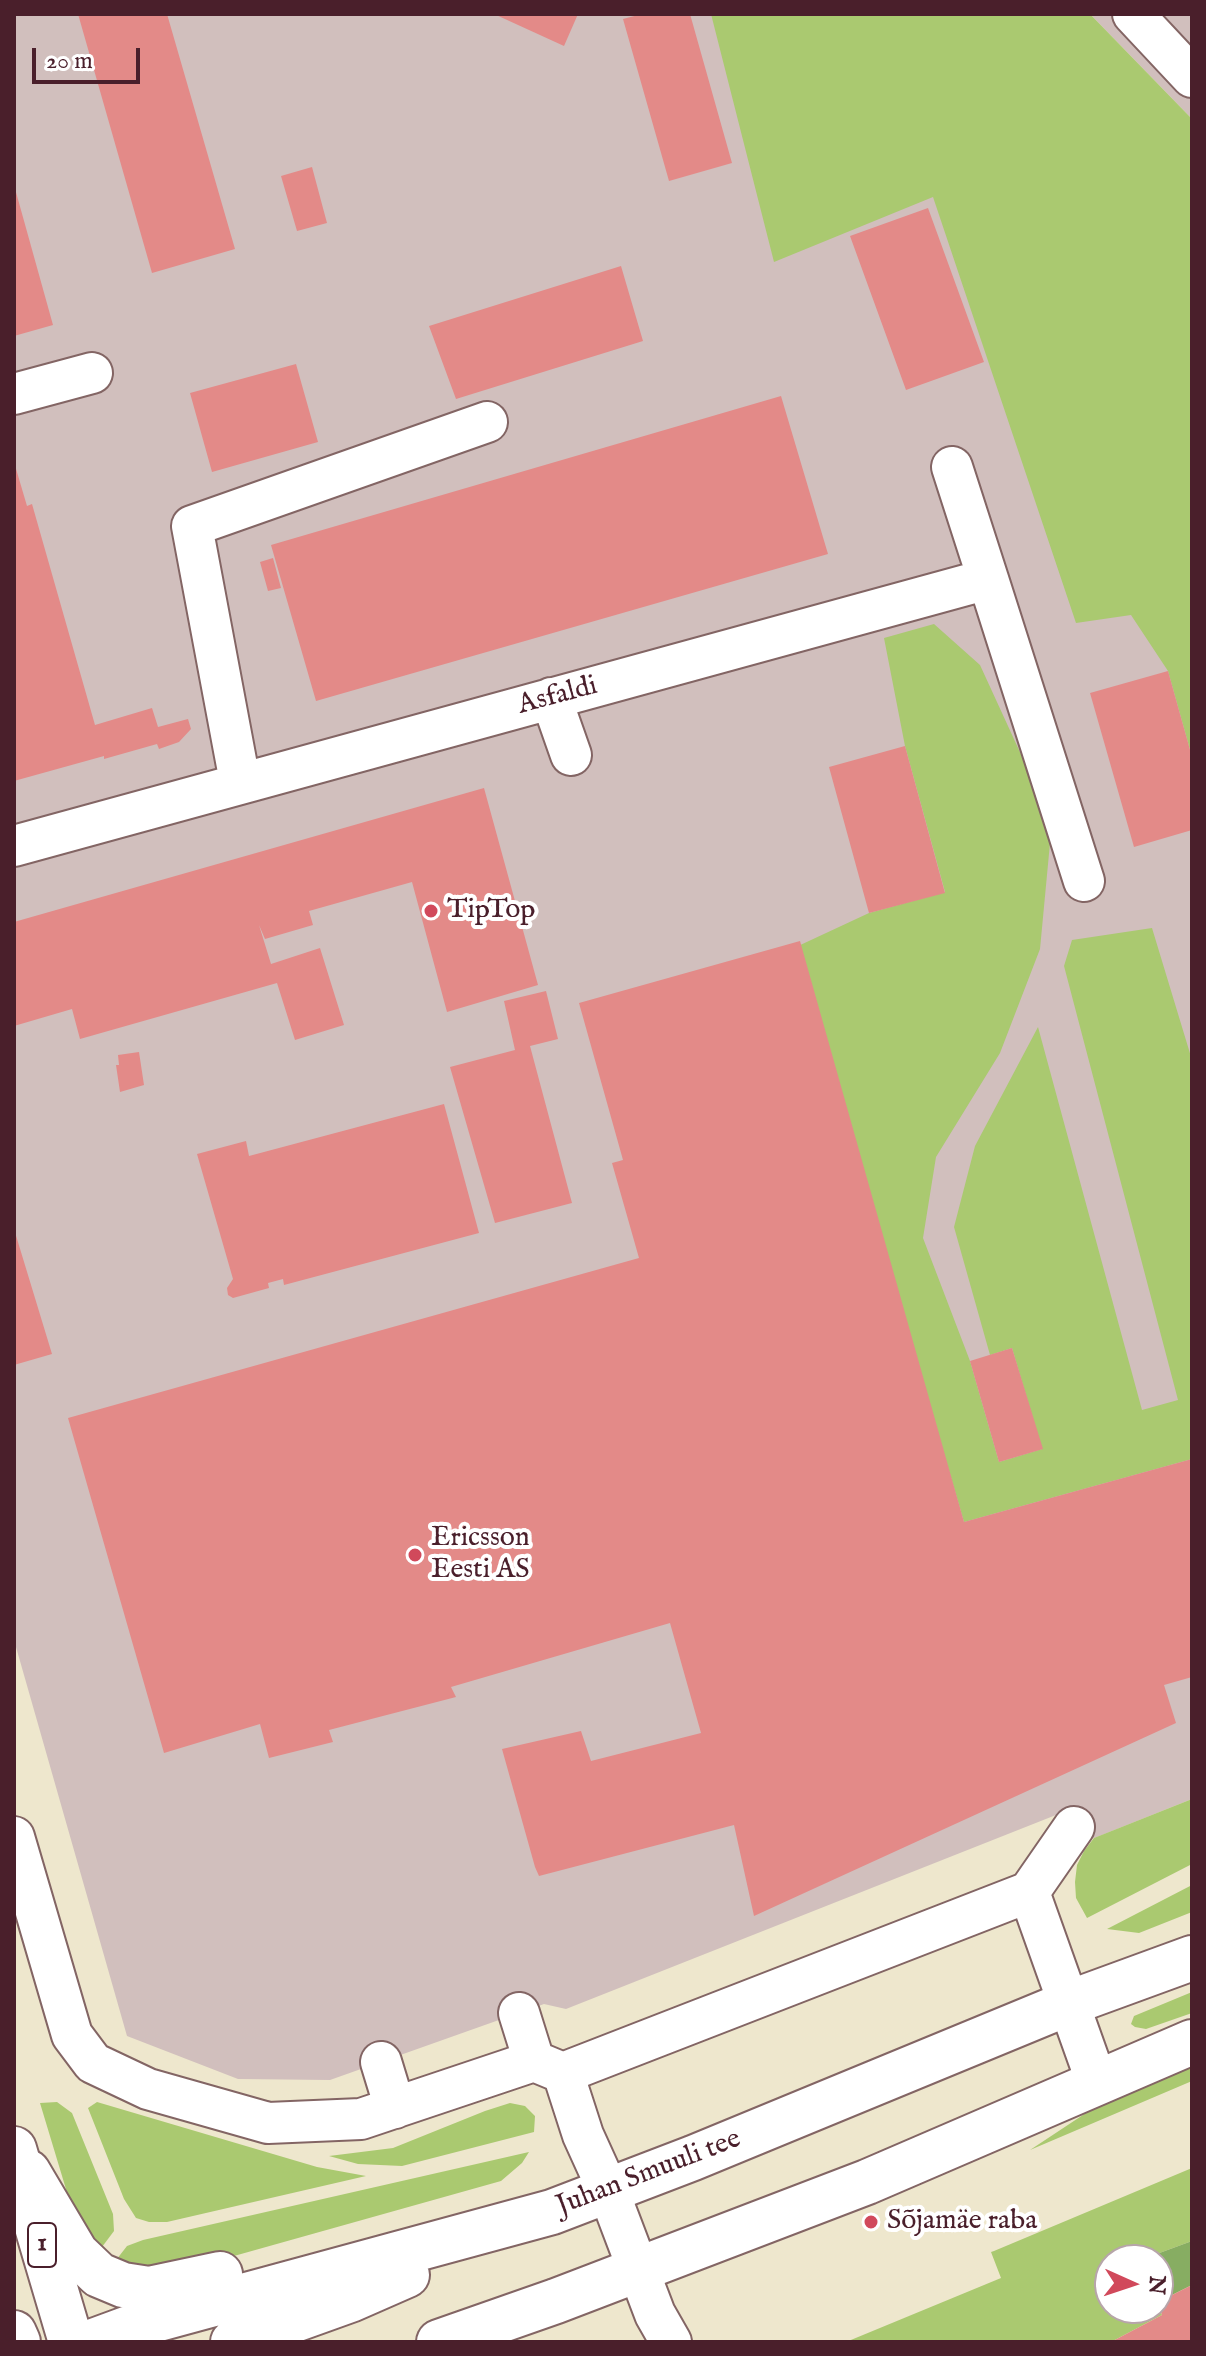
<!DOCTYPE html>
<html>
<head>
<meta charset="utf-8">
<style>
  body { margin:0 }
  #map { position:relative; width:1206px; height:2356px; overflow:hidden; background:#eee7cd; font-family:"IM FELL English",serif }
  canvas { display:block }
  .frame { position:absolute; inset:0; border:16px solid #4a1f2b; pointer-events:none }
  .north { position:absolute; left:1094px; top:2244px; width:80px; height:80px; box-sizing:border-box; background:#fff; border:2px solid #b7a5aa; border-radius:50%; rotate:93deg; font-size:22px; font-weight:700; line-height:32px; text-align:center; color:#4a1f2b }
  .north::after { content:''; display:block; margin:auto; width:28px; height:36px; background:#d1495b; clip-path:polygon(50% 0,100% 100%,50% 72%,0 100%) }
  .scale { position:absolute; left:32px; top:48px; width:108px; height:36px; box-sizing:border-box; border:4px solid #4a1f2b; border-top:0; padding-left:10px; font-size:24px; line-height:28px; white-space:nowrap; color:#4a1f2b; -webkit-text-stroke:6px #fff; paint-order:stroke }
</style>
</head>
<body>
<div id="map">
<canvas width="1206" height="2356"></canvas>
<div class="frame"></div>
<div class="north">N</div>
<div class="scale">20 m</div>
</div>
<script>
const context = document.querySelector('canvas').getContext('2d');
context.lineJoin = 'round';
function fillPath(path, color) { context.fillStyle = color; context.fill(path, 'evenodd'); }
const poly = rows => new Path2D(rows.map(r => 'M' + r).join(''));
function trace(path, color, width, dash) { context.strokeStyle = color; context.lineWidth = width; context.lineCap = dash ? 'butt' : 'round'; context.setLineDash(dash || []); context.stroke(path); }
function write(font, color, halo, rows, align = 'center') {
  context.font = font + ' "IM FELL English",serif'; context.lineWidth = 8; context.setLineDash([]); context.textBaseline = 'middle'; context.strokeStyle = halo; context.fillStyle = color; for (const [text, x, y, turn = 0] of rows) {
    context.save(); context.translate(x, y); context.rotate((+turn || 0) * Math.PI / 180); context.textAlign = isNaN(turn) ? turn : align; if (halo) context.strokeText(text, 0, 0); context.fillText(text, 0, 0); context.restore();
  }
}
const industrial = poly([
  [14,14,867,14,1192,523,1192,1799,1087,1841,1061,1813,566,2009,544,2004,330,2080,238,2079,127,2036,14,1640],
  [1090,14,1192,14,1192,119]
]);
const green = poly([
  [711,14,1090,14,1192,119,1192,757,1168,671,1131,615,1076,623,933,197,774,262],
  [934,624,980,665,1052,822,1040,949,1000,1053,936,1157,923,1238,970,1361,999,1462,1042,1449,1012,1348,990,1355,954,1227,975,1146,1038,1027,1142,1410,1178,1400,1064,966,1072,940,1152,928,1192,1060,1192,1459,964,1522,796,947,869,913,945,892,905,746,884,638],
  [1192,1799,1192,1864,1087,1918,1076,1898,1075,1882,1077,1865,1084,1851,1094,1838],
  [1192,1885,1192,1912,1139,1933,1107,1929],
  [1192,1992,1192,2013,1146,2029,1135,2027,1131,2024,1134,2016],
  [1192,2066,1192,2081,1030,2150,1089,2111],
  [57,2102,72,2113,113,2214,114,2231,99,2251,75,2219,40,2103],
  [97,2102,317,2167,366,2176,167,2222,149,2222,136,2218,124,2199,88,2108],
  [510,2103,525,2106,535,2116,534,2132,402,2166,358,2164,329,2156,393,2148,485,2111],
  [529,2152,522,2163,501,2181,177,2272,113,2264,127,2246,143,2240],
  [1192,2168,1192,2241,1154,2255,1154,2260,1110,2260,1110,2308,1158,2308,1158,2304,1162,2315,1111,2342,846,2342,1001,2278,991,2252,994,2251]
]);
const forest = poly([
  [1192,2241,1192,2285,1158,2302,1158,2260,1154,2260,1154,2255]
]);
const building = poly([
  [78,14,167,14,235,249,152,273],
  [494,14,578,14,564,46],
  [642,14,690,14,732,163,669,181,623,19],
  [312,167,327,223,297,231,281,176],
  [14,185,53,325,14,336],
  [928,208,984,362,906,390,850,236],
  [621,266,643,341,456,399,429,326],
  [296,364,318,442,212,472,190,393],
  [781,396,828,554,316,701,271,545],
  [14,462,27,506,32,504,95,725,152,708,158,727,188,719,191,729,179,742,159,749,157,744,104,759,104,756,14,781],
  [273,558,281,588,268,591,260,562],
  [1168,671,1192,757,1192,830,1134,847,1090,693],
  [905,746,945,893,869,913,829,767],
  [484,788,538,985,447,1012,412,882,309,911,313,925,265,939,259,925,271,964,320,948,344,1025,295,1040,277,983,80,1039,72,1009,14,1026,14,922],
  [800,941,964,1522,1192,1459,1192,1677,1164,1685,1176,1723,754,1916,734,1825,539,1876,535,1867,502,1749,581,1731,591,1761,701,1733,670,1623,451,1687,456,1697,329,1730,333,1742,269,1758,260,1724,164,1753,68,1418,639,1258,612,1163,623,1160,579,1003],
  [546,991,558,1039,530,1046,572,1203,495,1223,450,1067,515,1050,504,1001],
  [139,1052,144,1085,120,1092,116,1065,119,1065,118,1055],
  [444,1104,479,1233,284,1285,283,1279,268,1283,269,1288,233,1298,228,1295,227,1288,233,1279,197,1154,246,1141,249,1156],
  [14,1229,52,1354,14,1365],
  [1012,1348,1043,1449,999,1462,970,1361],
  [1192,2285,1192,2342,1111,2342,1162,2315,1158,2302]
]);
const minor = poly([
  [1133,14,1192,77],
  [14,394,92,373],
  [988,579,1084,881],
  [551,698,571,755],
  [240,782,192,526,487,422],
  [14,846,988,579,952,467],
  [14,1837,72,2035,93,2063,148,2089,268,2123,361,2119,534,2061,563,2073,583,2135,608,2190,655,2314,671,2342],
  [1029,1892,1074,1827],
  [519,2013,534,2061],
  [381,2062,395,2108],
  [563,2073,1029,1892,1097,2083]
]);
const major = poly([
  [28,2172,76,2253,99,2275,123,2285,149,2289,220,2274],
  [14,2333,18,2342],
  [91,2342,140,2324,552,2212,693,2158,1069,2003,1192,1958],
  [233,2342,350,2300,407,2275],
  [439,2342,556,2301,867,2182,1192,2042]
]);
const highway = poly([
  [14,2149,71,2342]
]);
const markers = [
  [431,911,8,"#d1495b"],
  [415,1555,8,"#d1495b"],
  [871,2222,8,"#d1495b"]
];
const shields = [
  [42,2245,28]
];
const shieldNames = [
  ["1",42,2245]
];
const streetNames = [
  ["Asfaldi",558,697,-15],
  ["Juhan Smuuli tee",649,2174,-21]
];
const poiNames = [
  ["TipTop",447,911],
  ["Ericsson",431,1539],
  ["Eesti AS",431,1571],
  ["Sõjamäe raba",887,2222]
];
fillPath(industrial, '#d1bfbd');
fillPath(green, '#aac970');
fillPath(forest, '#87ad62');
fillPath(building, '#e38a88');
trace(minor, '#836564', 44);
trace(major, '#836564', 48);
trace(highway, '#836564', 48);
trace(minor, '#fff', 40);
trace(major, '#fff', 44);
trace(highway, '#fff', 44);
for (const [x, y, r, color] of markers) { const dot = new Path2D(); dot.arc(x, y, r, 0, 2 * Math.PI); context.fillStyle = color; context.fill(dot); trace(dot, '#fff', 3); }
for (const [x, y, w] of shields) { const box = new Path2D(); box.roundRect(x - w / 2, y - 22, w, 44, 6); context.fillStyle = '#fff'; context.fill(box); trace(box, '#4a1f2b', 2); }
write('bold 26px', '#4a1f2b', null, shieldNames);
write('28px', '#4a1f2b', '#fff', streetNames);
write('28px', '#4a1f2b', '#fff', poiNames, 'left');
</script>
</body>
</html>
